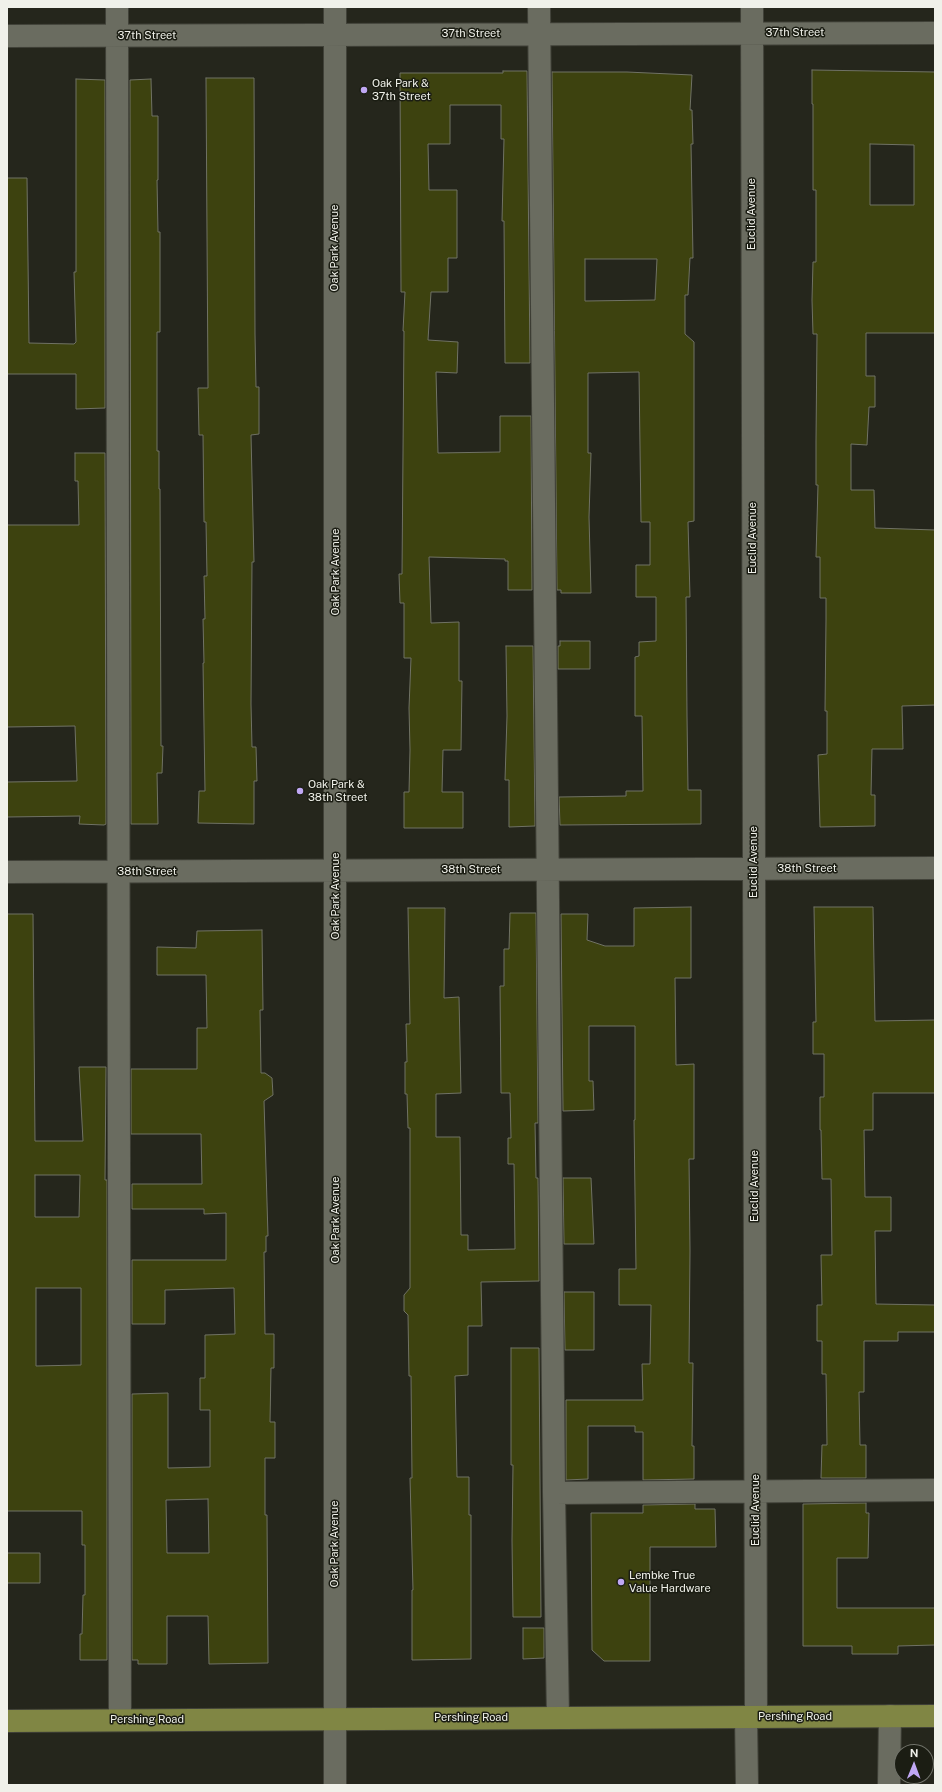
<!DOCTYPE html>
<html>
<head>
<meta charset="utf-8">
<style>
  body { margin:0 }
  #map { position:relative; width:942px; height:1792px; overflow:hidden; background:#25261c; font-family:"Public Sans",sans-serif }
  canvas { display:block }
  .frame { position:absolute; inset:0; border:8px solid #f0f1ea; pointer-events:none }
  .north { position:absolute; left:894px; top:1744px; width:40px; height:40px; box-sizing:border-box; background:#1b1d13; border:1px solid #707269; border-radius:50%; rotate:1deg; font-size:11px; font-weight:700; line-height:16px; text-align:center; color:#f0f1ea }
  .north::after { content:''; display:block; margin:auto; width:14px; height:18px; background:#c0a8f4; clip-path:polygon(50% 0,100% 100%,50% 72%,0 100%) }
</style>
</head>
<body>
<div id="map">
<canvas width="942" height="1792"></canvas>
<div class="frame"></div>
<div class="north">N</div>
</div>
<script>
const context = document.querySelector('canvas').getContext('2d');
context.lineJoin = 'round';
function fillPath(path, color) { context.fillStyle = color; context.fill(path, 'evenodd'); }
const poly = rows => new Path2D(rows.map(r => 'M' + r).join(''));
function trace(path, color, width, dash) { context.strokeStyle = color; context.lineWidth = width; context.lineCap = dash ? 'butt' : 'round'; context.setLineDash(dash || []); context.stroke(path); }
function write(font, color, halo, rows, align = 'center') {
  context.font = font + ' "Public Sans",sans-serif'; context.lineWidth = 3; context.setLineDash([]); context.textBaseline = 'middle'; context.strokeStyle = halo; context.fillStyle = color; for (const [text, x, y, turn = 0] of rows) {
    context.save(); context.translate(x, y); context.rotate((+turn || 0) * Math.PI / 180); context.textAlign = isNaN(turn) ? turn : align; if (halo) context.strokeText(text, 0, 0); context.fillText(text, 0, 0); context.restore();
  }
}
const building = poly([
  [812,70,935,72,935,333,866,333,866,376,875,376,875,407,869,407,867,445,851,444,851,490,874,490,875,528,935,530,935,705,902,706,903,749,872,749,871,795,875,795,875,826,820,827,818,755,827,754,827,711,825,711,826,619,826,598,820,598,820,557,816,557,818,485,816,485,816,441,817,334,813,334,812,300,813,262,816,262,816,190,813,190,813,104,812,104,812,70],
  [870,144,914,145,914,205,870,205,870,144],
  [503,71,527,71,530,363,505,363,504,221,502,221,504,139,501,139,501,105,450,105,450,144,428,144,429,190,457,190,457,258,448,258,448,292,431,292,428,340,458,342,457,373,436,372,438,453,500,452,500,416,531,416,532,590,508,590,508,561,505,561,505,559,429,557,431,623,459,622,459,681,462,681,461,750,443,750,442,792,463,792,463,828,404,828,404,792,409,792,410,750,409,708,411,658,404,658,404,603,400,603,399,574,402,574,404,331,403,331,405,292,401,292,400,73,503,73,503,71],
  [552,72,627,72,692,75,690,110,692,110,693,144,691,144,693,258,690,258,688,295,685,295,685,334,694,342,694,521,688,522,690,597,686,597,687,716,688,790,701,790,701,824,560,825,559,797,626,796,626,791,643,791,642,716,635,716,635,657,639,656,639,642,656,641,656,597,636,597,636,565,650,565,650,522,641,522,639,372,588,373,588,453,591,453,589,517,591,593,561,593,561,590,557,590,552,72],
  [585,259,657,259,655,300,585,301,585,259],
  [206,78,254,78,255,334,256,387,259,387,259,434,251,435,254,562,252,562,251,704,252,747,256,747,257,781,254,781,254,824,198,823,199,791,205,791,203,663,204,663,203,619,205,619,204,576,207,576,206,522,204,522,203,435,199,435,198,388,208,388,206,78],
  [76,79,105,80,105,408,76,409,76,374,7,374,7,178,27,178,29,343,74,344,76,342,74,272,76,272,76,79],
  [151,79,152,116,158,116,158,180,157,180,158,232,160,232,160,332,157,332,157,451,159,451,159,489,160,489,161,746,163,746,162,773,157,773,158,824,131,824,130,80,151,79],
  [75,453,105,453,106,824,104,825,79,824,80,816,7,817,7,782,77,781,75,726,7,727,7,525,79,525,78,481,75,481,75,453],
  [560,641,590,641,590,669,558,669,558,646,560,646,560,641],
  [506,646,533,646,535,826,509,827,509,780,505,780,507,716,506,646],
  [691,907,691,978,675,978,676,1065,694,1064,694,1159,689,1159,690,1251,689,1363,693,1363,692,1446,694,1446,694,1479,643,1480,643,1432,635,1432,635,1426,588,1426,588,1479,566,1480,566,1400,643,1400,642,1364,650,1364,651,1305,619,1305,619,1269,636,1269,634,1120,635,1120,635,1026,589,1026,589,1081,593,1081,594,1110,563,1111,561,914,588,914,587,940,605,946,634,946,634,908,691,907],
  [814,907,873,907,875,1021,935,1020,935,1093,873,1093,873,1130,864,1130,865,1197,891,1197,891,1231,875,1231,876,1304,935,1305,935,1332,898,1332,898,1341,864,1341,864,1392,859,1392,860,1445,866,1445,866,1478,821,1478,822,1445,827,1445,826,1374,822,1374,822,1341,817,1341,817,1305,822,1305,821,1255,832,1255,831,1179,822,1179,821,1130,820,1130,820,1097,824,1097,824,1054,813,1054,813,1022,816,1022,814,907],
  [408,908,445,908,444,998,459,997,461,1093,436,1094,436,1137,460,1137,461,1235,468,1235,468,1250,515,1249,514,1164,508,1164,508,1138,511,1138,510,1093,501,1093,500,986,504,986,504,949,509,949,510,913,536,913,538,1123,535,1123,536,1178,538,1178,539,1281,481,1282,482,1326,468,1326,468,1375,455,1376,457,1477,469,1477,469,1515,471,1515,471,1659,412,1660,412,1590,413,1590,410,1478,412,1478,411,1376,409,1376,408,1315,404,1311,404,1295,410,1288,410,1128,408,1128,407,1094,405,1094,405,1062,407,1062,406,1024,410,1024,408,908],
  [7,914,33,914,35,1141,83,1141,79,1067,106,1067,105,1180,107,1180,107,1660,80,1660,80,1634,82,1634,83,1595,85,1595,85,1545,82,1545,82,1511,7,1511,7,914],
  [35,1175,80,1175,79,1217,35,1217,35,1175],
  [36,1288,81,1288,81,1365,36,1366,36,1288],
  [262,930,263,1010,260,1010,261,1073,265,1073,272,1078,273,1095,264,1101,268,1236,266,1236,266,1252,264,1252,265,1334,274,1334,274,1368,271,1368,270,1422,275,1422,275,1458,265,1458,265,1515,267,1515,268,1663,209,1664,208,1616,167,1616,167,1664,138,1664,138,1660,132,1660,132,1394,168,1393,168,1468,210,1467,210,1410,200,1410,200,1378,205,1378,205,1335,235,1334,234,1288,165,1290,165,1324,132,1324,132,1260,226,1260,226,1213,204,1214,204,1209,132,1209,132,1184,202,1184,201,1134,131,1134,131,1069,197,1069,197,1028,207,1028,206,975,157,975,157,947,196,948,197,931,262,930],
  [208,1499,209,1553,167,1553,166,1500,208,1499],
  [563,1178,591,1178,594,1244,564,1244,563,1178],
  [564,1292,594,1292,594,1350,565,1350,564,1292],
  [511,1348,539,1348,541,1617,513,1617,512,1540,513,1465,511,1465,511,1348],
  [866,1503,866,1513,869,1513,868,1558,837,1558,837,1608,935,1608,935,1645,898,1646,898,1654,852,1654,852,1646,803,1646,803,1504,866,1503],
  [695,1504,695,1509,715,1509,716,1547,650,1547,650,1661,604,1661,592,1650,591,1513,643,1513,643,1505,695,1504],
  [7,1553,40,1553,40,1583,7,1583,7,1553],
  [523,1628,544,1628,544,1658,523,1659,523,1628]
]);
const minor = poly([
  [117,7,120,1720],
  [539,7,554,1493,558,1717],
  [752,7,756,1717],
  [7,36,935,33],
  [7,872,935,868],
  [554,1493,935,1490],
  [746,1717,747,1785],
  [335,1785,335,7],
  [889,1785,890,1716]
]);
const major = poly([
  [7,1721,935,1716]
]);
const markers = [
  [364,90,4,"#c0a8f4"],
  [300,791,4,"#c0a8f4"],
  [621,1582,4,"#c0a8f4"]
];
const streetNames = [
  ["37th Street",795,33],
  ["37th Street",471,34],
  ["37th Street",147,36],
  ["Euclid Avenue",752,214,-90],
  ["Oak Park Avenue",335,248,-90],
  ["Euclid Avenue",753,538,-90],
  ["Oak Park Avenue",336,572,-90],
  ["Euclid Avenue",754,862,-90],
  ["38th Street",807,869],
  ["38th Street",471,870],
  ["38th Street",147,872],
  ["Oak Park Avenue",336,896,-90],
  ["Euclid Avenue",755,1186,-90],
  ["Oak Park Avenue",336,1220,-90],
  ["Euclid Avenue",756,1510,-90],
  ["Oak Park Avenue",335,1544,-90],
  ["Pershing Road",795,1717],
  ["Pershing Road",471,1718],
  ["Pershing Road",147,1720]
];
const poiNames = [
  ["Oak Park &",372,84],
  ["37th Street",372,97],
  ["Oak Park &",308,785],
  ["38th Street",308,798],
  ["Lembke True",629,1576],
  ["Value Hardware",629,1589]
];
fillPath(building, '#3d420f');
trace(building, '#707265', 1);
trace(minor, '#404138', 24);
trace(major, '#404138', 24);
trace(minor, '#6a6c60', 22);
trace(major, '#808644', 22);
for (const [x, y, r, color] of markers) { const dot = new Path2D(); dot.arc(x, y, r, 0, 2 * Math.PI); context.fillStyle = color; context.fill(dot); trace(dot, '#1b1d13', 1.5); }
write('11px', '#f0f1ea', '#1b1d13', streetNames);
write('11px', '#f0f1ea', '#1b1d13', poiNames, 'left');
</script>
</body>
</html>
